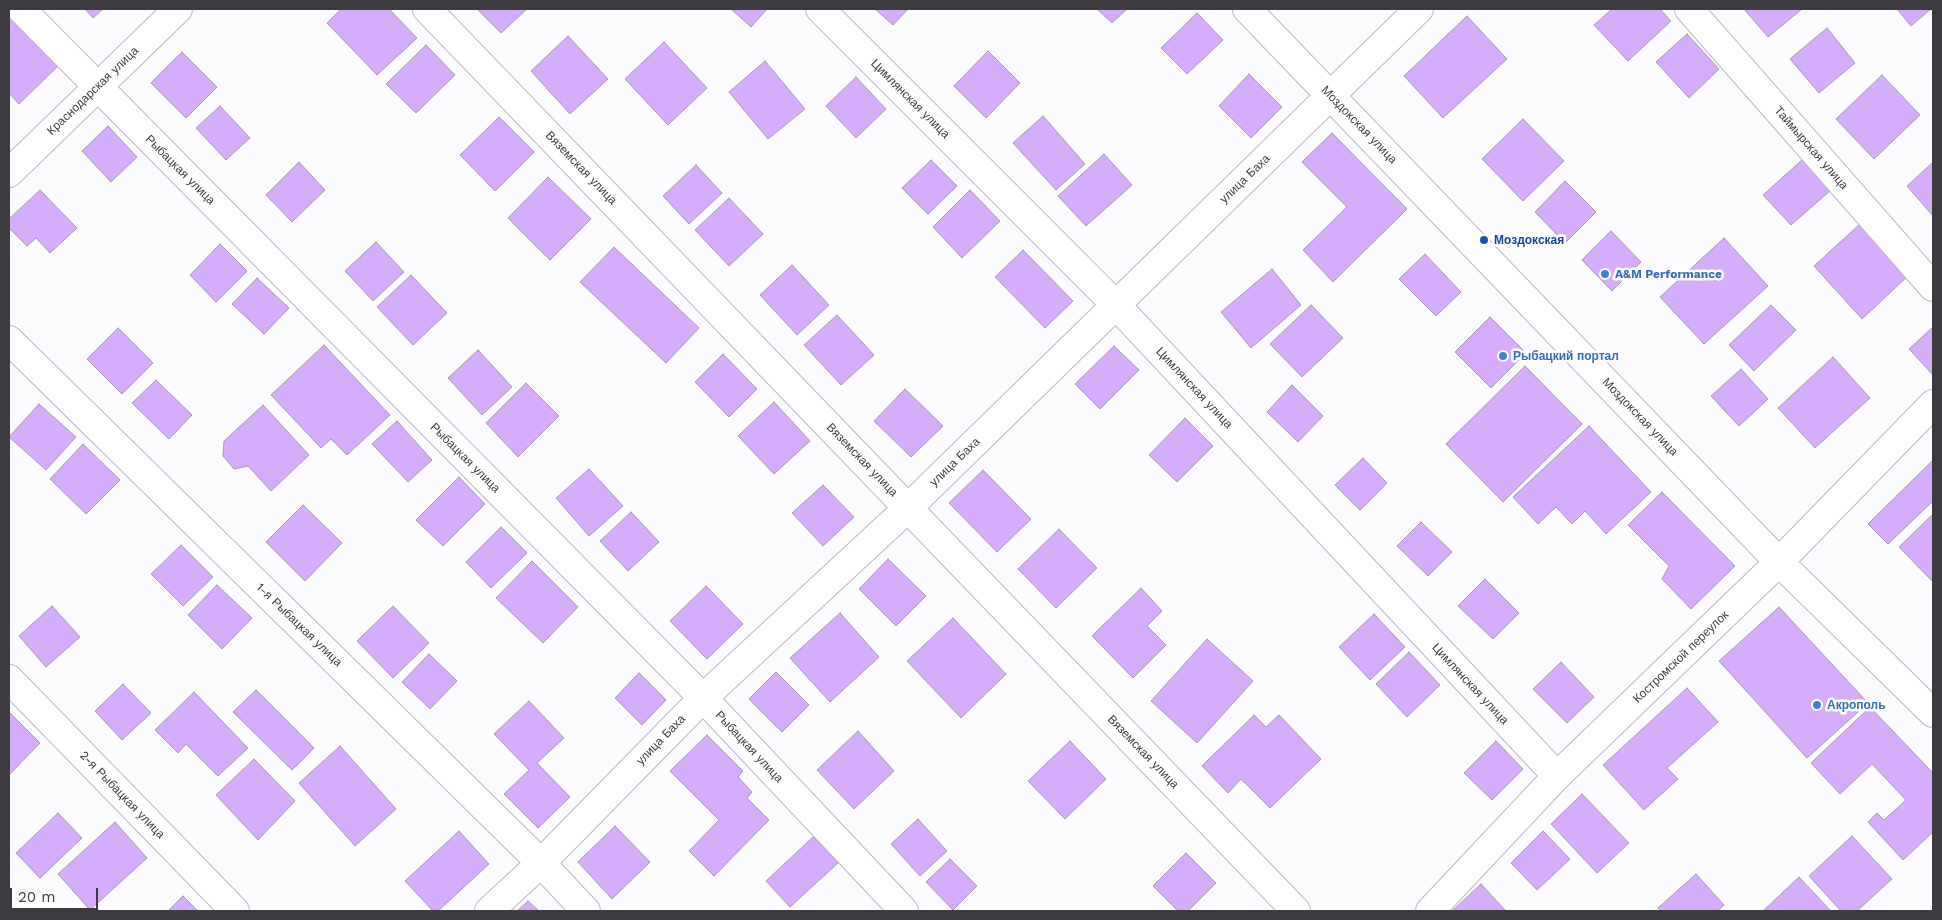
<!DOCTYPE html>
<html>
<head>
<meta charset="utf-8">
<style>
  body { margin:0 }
  #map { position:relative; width:1942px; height:920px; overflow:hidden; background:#fcfbfe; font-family:"Work Sans",sans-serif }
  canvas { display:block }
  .frame { position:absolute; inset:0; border:10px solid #3d3a40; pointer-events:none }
  .scale { position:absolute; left:10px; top:888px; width:88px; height:22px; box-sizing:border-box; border:2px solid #3d3a40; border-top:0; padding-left:6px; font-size:15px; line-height:18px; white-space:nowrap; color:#3d3a40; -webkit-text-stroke:4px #fff; paint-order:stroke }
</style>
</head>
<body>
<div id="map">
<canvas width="1942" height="920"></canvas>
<div class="frame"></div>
<div class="scale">20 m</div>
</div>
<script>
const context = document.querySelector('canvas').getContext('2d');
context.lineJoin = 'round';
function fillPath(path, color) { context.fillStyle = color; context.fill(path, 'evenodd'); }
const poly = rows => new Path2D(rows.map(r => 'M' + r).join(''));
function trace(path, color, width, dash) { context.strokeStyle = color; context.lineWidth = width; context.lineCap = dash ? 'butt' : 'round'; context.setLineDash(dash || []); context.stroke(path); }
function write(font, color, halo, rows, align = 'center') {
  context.font = font + ' "Work Sans",sans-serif'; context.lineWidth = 5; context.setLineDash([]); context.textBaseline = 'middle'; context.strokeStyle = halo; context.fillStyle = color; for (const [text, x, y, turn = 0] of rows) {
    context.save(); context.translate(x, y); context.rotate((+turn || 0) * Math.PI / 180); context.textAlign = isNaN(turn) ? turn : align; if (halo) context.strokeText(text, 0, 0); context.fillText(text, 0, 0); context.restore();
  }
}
const building = poly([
  [85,9,103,9,93,18,85,9],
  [341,9,389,9,417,38,377,75,327,23,341,9],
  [477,9,527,9,501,33,477,9],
  [731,9,767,9,751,27,731,9],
  [875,9,908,9,893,25,875,9],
  [1097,9,1127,9,1112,23,1097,9],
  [1612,9,1660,9,1671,21,1628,61,1594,25,1612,9],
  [1744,9,1802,9,1768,37,1744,9],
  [1897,9,1931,9,1911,26,1897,9],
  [1197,13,1223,40,1187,74,1161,48,1197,13],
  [9,15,58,66,19,104,9,93,9,15],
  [1467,16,1507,59,1443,118,1404,76,1467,16],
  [1827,28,1855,63,1819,93,1790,59,1827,28],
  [1687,34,1719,69,1689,98,1656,62,1687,34],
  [568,36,608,79,570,114,531,71,568,36],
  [664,42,707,88,668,125,625,79,664,42],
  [426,45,455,75,416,113,386,84,426,45],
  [988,51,1020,83,986,118,954,86,988,51],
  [182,52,217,87,186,118,151,83,182,52],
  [765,61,805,109,768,139,729,92,765,61],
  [1249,74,1282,107,1251,138,1219,106,1249,74],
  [1882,75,1920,115,1874,159,1836,119,1882,75],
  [856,77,886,109,856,138,826,106,856,77],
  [220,106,250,138,226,160,196,128,220,106],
  [1043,116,1085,164,1056,190,1013,143,1043,116],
  [499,117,534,152,495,191,460,155,499,117],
  [1523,119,1564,161,1523,201,1482,159,1523,119],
  [108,126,137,157,111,182,82,151,108,126],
  [1332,133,1407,209,1333,282,1303,250,1347,207,1302,162,1332,133],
  [1104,154,1132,185,1086,226,1058,196,1104,154],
  [1803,159,1831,190,1791,225,1763,195,1803,159],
  [931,160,957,186,928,214,902,188,931,160],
  [299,162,325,190,292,222,266,195,299,162],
  [1933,162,1933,216,1907,186,1933,162],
  [696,165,722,193,689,224,663,196,696,165],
  [548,177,591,219,550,260,508,218,548,177],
  [1565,181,1596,212,1565,243,1535,212,1565,181],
  [40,190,77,228,50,253,36,238,27,246,9,228,9,219,40,190],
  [970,190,1000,221,962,258,933,227,970,190],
  [729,198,763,234,729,266,695,230,729,198],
  [1861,223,1909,275,1862,319,1814,266,1861,223],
  [1611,231,1641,262,1612,291,1582,260,1611,231],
  [1724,238,1768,286,1704,344,1660,297,1724,238],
  [376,242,404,272,373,301,345,271,376,242],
  [220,244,247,271,216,302,190,275,220,244],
  [614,247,699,328,666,363,580,282,614,247],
  [1023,250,1073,301,1045,328,995,277,1023,250],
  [1425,254,1461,292,1436,316,1399,279,1425,254],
  [792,265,829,305,797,335,760,295,792,265],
  [1272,269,1301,305,1251,348,1221,312,1272,269],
  [411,275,447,313,413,345,377,307,411,275],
  [257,278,289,308,264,334,232,304,257,278],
  [1311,305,1343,338,1302,377,1270,344,1311,305],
  [1771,305,1796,330,1754,371,1729,345,1771,305],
  [837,315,874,355,841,385,804,345,837,315],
  [1490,317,1526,353,1491,388,1455,352,1490,317],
  [1933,327,1933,373,1932,374,1909,349,1933,327],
  [118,328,153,363,122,394,87,359,118,328],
  [324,345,390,415,347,455,331,439,321,448,271,395,324,345],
  [1114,346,1139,370,1100,409,1075,384,1114,346],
  [478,350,512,387,482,415,448,378,478,350],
  [723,354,757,389,729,417,695,382,723,354],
  [1833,357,1870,398,1815,448,1778,408,1833,357],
  [1525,366,1582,424,1503,502,1446,444,1525,366],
  [1741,369,1768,399,1739,426,1711,396,1741,369],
  [156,380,192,415,169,439,132,403,156,380],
  [526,383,559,416,518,457,486,423,526,383],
  [1292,385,1323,416,1298,442,1267,412,1292,385],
  [905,389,943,426,911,457,874,421,905,389],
  [774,402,810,441,774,474,738,436,774,402],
  [39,404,76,437,46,470,9,437,39,404],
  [263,405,309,455,271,491,248,466,234,469,223,456,224,441,263,405],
  [1185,418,1213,446,1177,482,1149,455,1185,418],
  [397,421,432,460,408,482,372,444,397,421],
  [1589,426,1651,492,1606,534,1585,511,1572,524,1556,507,1538,524,1513,497,1589,426],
  [83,444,120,480,86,514,50,479,83,444],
  [1363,458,1387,483,1360,510,1335,485,1363,458],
  [1933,460,1933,501,1888,544,1868,524,1933,460],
  [589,469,623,506,589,536,556,498,589,469],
  [983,470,1031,519,997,552,949,503,983,470],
  [459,477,485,504,443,546,416,520,459,477],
  [823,485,854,517,823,546,792,513,823,485],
  [1662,492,1735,566,1691,609,1662,579,1669,566,1628,525,1662,492],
  [303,505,342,543,305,581,266,542,303,505],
  [631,512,659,542,628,571,600,541,631,512],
  [1933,514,1933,582,1899,547,1933,514],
  [1421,522,1452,552,1428,576,1397,546,1421,522],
  [501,527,527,553,491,588,466,562,501,527],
  [1059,529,1097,568,1056,608,1018,569,1059,529],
  [181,545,213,577,183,606,151,574,181,545],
  [888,559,926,596,896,626,859,589,888,559],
  [532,561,578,607,543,643,496,598,532,561],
  [1485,579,1519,613,1493,639,1458,606,1485,579],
  [217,585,252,618,222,649,188,615,217,585],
  [706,586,743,624,707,659,670,621,706,586],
  [1141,588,1162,611,1147,626,1166,645,1133,678,1092,636,1141,588],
  [52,606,80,637,46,667,19,636,52,606],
  [393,606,429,643,393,678,357,641,393,606],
  [1779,607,1868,703,1807,758,1719,661,1779,607],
  [840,613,879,657,830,702,790,658,840,613],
  [1374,614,1405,647,1370,680,1339,647,1374,614],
  [953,618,1006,674,961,718,907,661,953,618],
  [1207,639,1253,681,1197,743,1151,701,1207,639],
  [1409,652,1440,685,1407,717,1376,684,1409,652],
  [429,654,457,681,430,709,402,682,429,654],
  [1561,662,1594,697,1567,723,1533,689,1561,662],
  [776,672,809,705,782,732,749,699,776,672],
  [639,673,666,700,642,725,615,698,639,673],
  [123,684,151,713,122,740,95,711,123,684],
  [1687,688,1718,722,1667,768,1678,779,1644,810,1603,765,1687,688],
  [256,690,314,748,292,770,233,712,256,690],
  [194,692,248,748,218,776,186,744,178,753,155,730,194,692],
  [529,701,564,738,537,763,570,797,538,828,504,794,529,770,494,734,529,701],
  [1870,707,1933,773,1933,832,1903,860,1868,822,1877,813,1884,820,1906,800,1872,764,1840,794,1811,763,1870,707],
  [9,712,40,743,9,775,9,712],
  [1254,715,1266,727,1279,715,1321,759,1270,808,1241,779,1228,793,1202,766,1254,715],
  [858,731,894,771,854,809,817,770,858,731],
  [707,735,743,771,738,777,752,792,747,798,769,820,714,876,689,851,719,820,670,771,707,735],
  [1070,741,1106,779,1065,819,1028,781,1070,741],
  [1496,741,1523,769,1492,800,1464,773,1496,741],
  [340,746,396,809,355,846,299,783,340,746],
  [254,759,295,801,258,840,216,795,254,759],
  [1582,794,1629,843,1597,873,1551,824,1582,794],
  [58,813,82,838,40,878,16,853,58,813],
  [918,819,947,851,920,876,891,844,918,819],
  [115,822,147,858,90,910,58,874,115,822],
  [615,826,650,862,612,899,578,862,615,826],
  [459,831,489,864,438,911,433,911,405,881,459,831],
  [1543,831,1570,859,1537,890,1511,863,1543,831],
  [1852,836,1892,879,1857,911,1841,911,1809,876,1852,836],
  [813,837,838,863,790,907,766,881,813,837],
  [1186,853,1216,883,1188,911,1178,911,1153,886,1186,853],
  [950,859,977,886,953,910,926,882,950,859],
  [1696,874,1724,905,1718,911,1661,911,1658,908,1696,874],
  [1799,877,1831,911,1763,911,1799,877],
  [1481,884,1506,911,1452,911,1481,884],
  [183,896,198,911,168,911,183,896],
  [528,901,539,911,517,911,528,901]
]);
const street = poly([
  [21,9,703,698,904,911],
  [427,9,1296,911],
  [820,9,1116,305,1557,776],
  [1689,9,1933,287],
  [9,173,178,9],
  [9,340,541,863,586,911],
  [9,679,235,911],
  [489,911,541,863,703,698,908,508,1419,9],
  [1430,911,1557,776,1779,562,1933,404]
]);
const secondary = poly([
  [1247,9,1779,562,1933,713]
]);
const markers = [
  [1484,240,5,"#1a4fb4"],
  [1605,274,5,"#3f7fe0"],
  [1503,356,5,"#3f7fe0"],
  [1817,705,5,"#3f7fe0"]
];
const streetNames = [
  ["Краснодарская улица",93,91,-44],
  ["Цимлянская улица",910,99,45],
  ["Моздокская улица",1359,125,46],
  ["Таймырская улица",1811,148,49],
  ["Вяземская улица",581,168,46],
  ["Рыбацкая улица",180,170,45],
  ["улица Баха",1245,179,-44],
  ["Цимлянская улица",1194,388,47],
  ["Моздокская улица",1640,417,46],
  ["Рыбацкая улица",465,458,45],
  ["Вяземская улица",862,460,46],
  ["улица Баха",955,462,-44],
  ["1-я Рыбацкая улица",299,625,44],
  ["Костромской переулок",1681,657,-44],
  ["Цимлянская улица",1470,684,47],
  ["улица Баха",661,740,-46],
  ["Рыбацкая улица",749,747,47],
  ["Вяземская улица",1143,752,46],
  ["2-я Рыбацкая улица",122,795,46]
];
const transitNames = [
  ["Моздокская",1494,240]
];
const shopNames = [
  ["A&M Performance",1615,274],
  ["Рыбацкий портал",1513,356],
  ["Акрополь",1827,705]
];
fillPath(building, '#d5adfc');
trace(building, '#a49dac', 1);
trace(street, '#beb7c6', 30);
trace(secondary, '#beb7c6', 30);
trace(street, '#fff', 28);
trace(secondary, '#fff', 28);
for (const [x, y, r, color] of markers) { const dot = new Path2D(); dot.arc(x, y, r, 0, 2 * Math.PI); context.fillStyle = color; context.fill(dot); trace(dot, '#fff', 2); }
write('12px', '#3d3a40', '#fff', streetNames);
write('bold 12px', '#164399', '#fff', transitNames, 'left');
write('bold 12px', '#366cbe', '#fff', shopNames, 'left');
</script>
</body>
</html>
